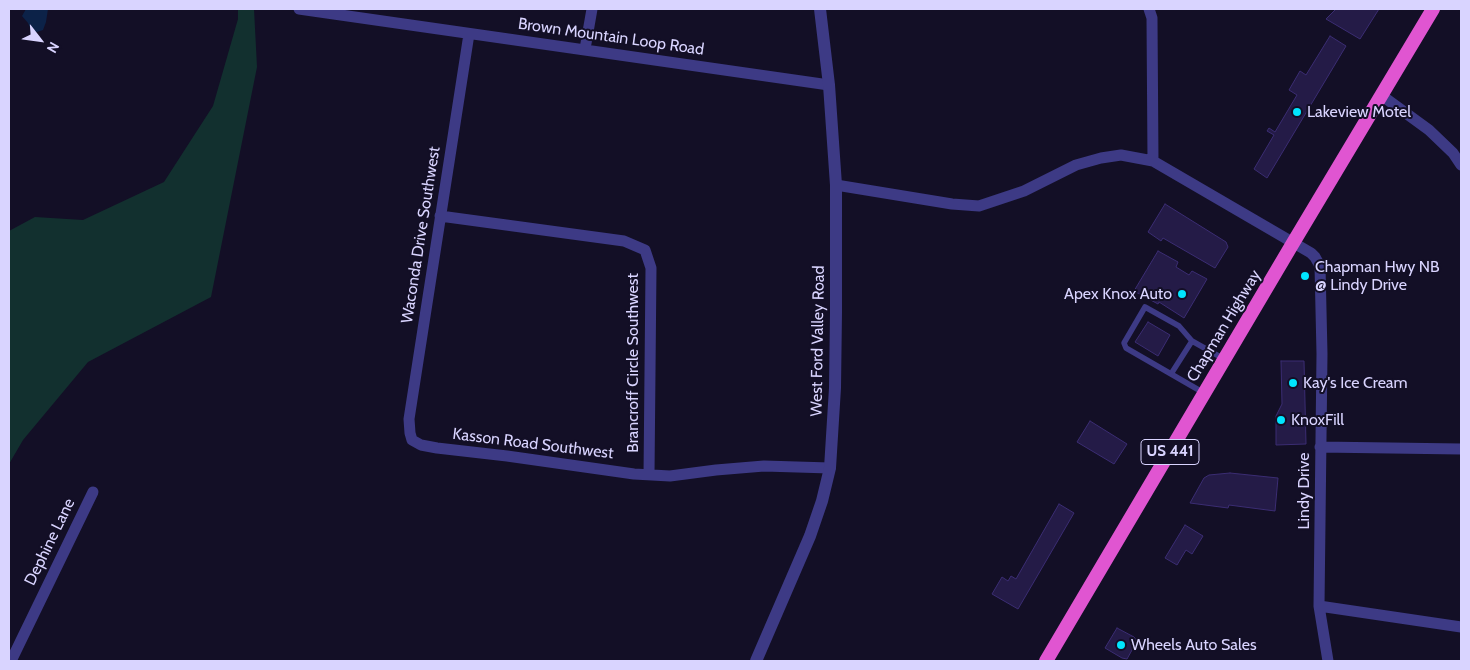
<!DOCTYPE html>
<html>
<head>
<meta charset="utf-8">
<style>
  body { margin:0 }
  #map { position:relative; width:1470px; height:670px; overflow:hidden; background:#130f26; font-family:Cabin,sans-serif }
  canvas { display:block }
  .frame { position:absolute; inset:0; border:10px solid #d9d4ff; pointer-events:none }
  .north { position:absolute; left:15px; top:15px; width:50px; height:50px; -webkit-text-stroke:4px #130f26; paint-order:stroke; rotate:120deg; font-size:14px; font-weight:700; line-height:20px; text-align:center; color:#d9d4ff }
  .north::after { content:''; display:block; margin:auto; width:18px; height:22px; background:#d9d4ff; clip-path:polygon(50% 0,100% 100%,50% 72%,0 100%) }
</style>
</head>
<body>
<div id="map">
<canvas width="1470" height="670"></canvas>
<div class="frame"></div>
<div class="north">N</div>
</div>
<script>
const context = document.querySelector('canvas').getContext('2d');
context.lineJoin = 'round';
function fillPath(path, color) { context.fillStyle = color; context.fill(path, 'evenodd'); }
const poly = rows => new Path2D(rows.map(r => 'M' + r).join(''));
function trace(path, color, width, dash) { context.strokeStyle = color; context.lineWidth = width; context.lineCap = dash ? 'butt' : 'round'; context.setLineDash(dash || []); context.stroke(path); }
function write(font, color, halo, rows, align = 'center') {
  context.font = font + ' Cabin,sans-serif'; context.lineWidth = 4; context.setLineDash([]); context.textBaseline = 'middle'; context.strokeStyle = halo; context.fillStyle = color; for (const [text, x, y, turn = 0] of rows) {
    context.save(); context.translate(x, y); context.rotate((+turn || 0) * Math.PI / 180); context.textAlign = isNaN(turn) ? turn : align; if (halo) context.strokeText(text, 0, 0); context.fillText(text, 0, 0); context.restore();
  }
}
const green = poly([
  [238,9,254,9,257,67,211,297,88,362,23,440,9,464,9,231,35,217,83,220,164,182,213,106,238,19]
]);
const water = poly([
  [26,9,48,9,46,22,43,30,37,32,31,30,28,23,22,16]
]);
const building = poly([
  [1336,9,1379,9,1360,39,1326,19,1336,9],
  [1330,36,1346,46,1267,178,1254,169,1274,135,1267,131,1269,128,1275,132,1297,95,1289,90,1300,71,1306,75,1330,36],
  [1165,204,1226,242,1228,247,1215,268,1163,238,1161,241,1148,232,1165,204],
  [1158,251,1178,262,1176,267,1189,275,1192,271,1207,279,1184,318,1159,302,1158,304,1134,291,1158,251],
  [1148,322,1170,335,1158,356,1135,342,1148,322],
  [1281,361,1304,361,1306,444,1276,445,1276,416,1282,404,1281,361],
  [1090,421,1127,444,1114,464,1077,442,1090,421],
  [1230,473,1278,478,1275,511,1229,505,1228,508,1190,503,1204,478,1209,475,1230,473],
  [1059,504,1074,513,1018,609,992,594,1002,577,1008,581,1011,576,1016,579,1059,504],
  [1185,525,1203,536,1192,554,1186,550,1177,565,1165,558,1185,525],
  [1117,628,1134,637,1137,641,1127,659,1122,658,1105,648,1117,628]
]);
const service = poly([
  [1171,374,1192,341],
  [1204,393,1126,348,1124,343,1145,307,1179,326,1192,341,1224,359]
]);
const minor = poly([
  [299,9,829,85],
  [1149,9,1152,18,1153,161],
  [469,34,409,419,410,433,412,440,421,445,437,448,507,456,634,474,670,476,716,470,764,466,830,468],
  [585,49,592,9],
  [1381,95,1429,130,1453,153,1461,165],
  [836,185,952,204,979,206,1024,191,1076,165,1101,158,1121,155,1153,161,1311,253,1315,257,1320,266,1322,354,1319,606,1328,661],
  [440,216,624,241,645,250,651,268,649,475],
  [1320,447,1461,449],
  [1319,606,1461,627],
  [11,661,93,492]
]);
const tertiary = poly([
  [756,661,810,536,822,501,830,468,835,388,836,312,836,185,829,85,820,9]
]);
const trunk = poly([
  [1046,661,1293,243,1433,9]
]);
const markers = [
  [1297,112,5,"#00e5ff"],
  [1305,276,5,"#00e5ff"],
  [1182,294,5,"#00e5ff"],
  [1293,383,5,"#00e5ff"],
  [1281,420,5,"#00e5ff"],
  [1121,645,5,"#00e5ff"]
];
const shields = [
  [1170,452,58]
];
const shieldNames = [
  ["US 441",1170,452]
];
const streetNames = [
  ["Brown Mountain Loop Road",611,37,8],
  ["Waconda Drive Southwest",421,235,-81],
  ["Chapman Highway",1224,326,-59],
  ["West Ford Valley Road",818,341,-89],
  ["Brancroff Circle Southwest",633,363,-90],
  ["Kasson Road Southwest",533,444,7],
  ["Lindy Drive",1304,491,-90],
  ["Dephine Lane",50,542,-64]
];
const poiNames = [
  ["Lakeview Motel",1307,112],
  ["Chapman Hwy NB",1315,267],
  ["@ Lindy Drive",1315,285],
  ["Apex Knox Auto",1172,294,"right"],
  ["Kay's Ice Cream",1303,383],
  ["KnoxFill",1291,420],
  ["Wheels Auto Sales",1131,645]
];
fillPath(green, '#12302f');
fillPath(water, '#0c2248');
fillPath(building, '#241b47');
trace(building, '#3b2d73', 1);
trace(service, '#3d3a85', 5.5);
trace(minor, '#3d3a85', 11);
trace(tertiary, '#3d3a85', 12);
trace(trunk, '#e055d1', 14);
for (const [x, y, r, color] of markers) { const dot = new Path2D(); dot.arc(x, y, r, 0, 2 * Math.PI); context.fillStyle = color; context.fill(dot); trace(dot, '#130f26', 2); }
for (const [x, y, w] of shields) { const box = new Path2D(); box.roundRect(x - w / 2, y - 12.5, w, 25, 4); context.fillStyle = '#130f26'; context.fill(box); trace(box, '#d9d4ff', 1); }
write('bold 15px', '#d9d4ff', null, shieldNames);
write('16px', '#d9d4ff', '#130f26', streetNames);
write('16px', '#d9d4ff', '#130f26', poiNames, 'left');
</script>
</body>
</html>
